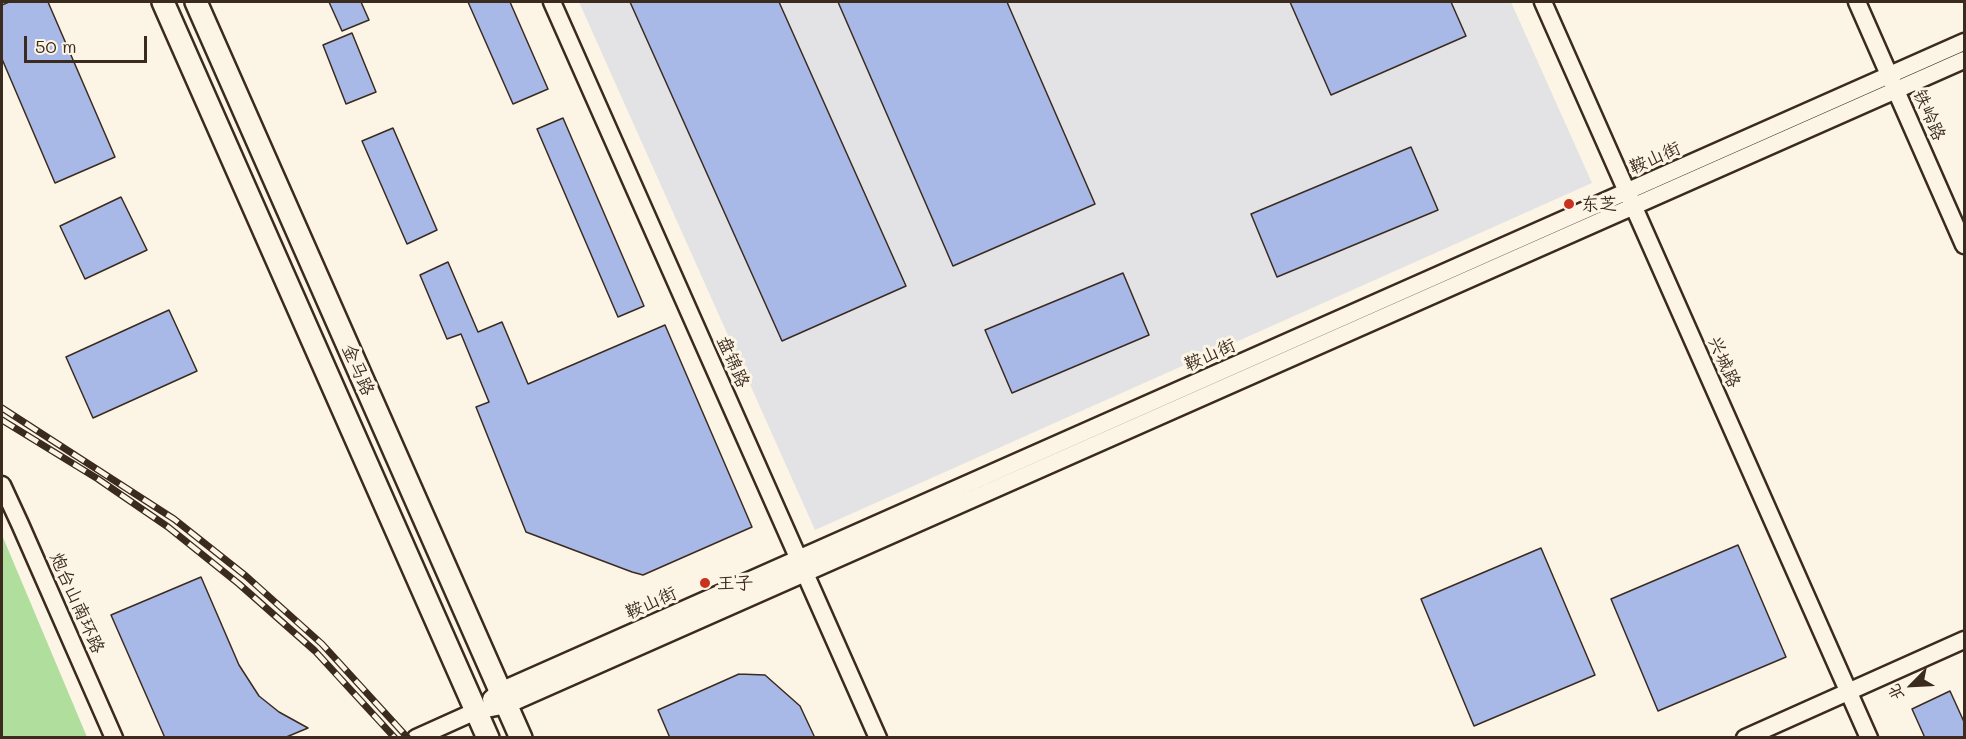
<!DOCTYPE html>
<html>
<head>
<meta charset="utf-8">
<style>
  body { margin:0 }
  #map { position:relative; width:1966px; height:739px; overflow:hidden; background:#fcf5e5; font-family:Mali,"LXGW WenKai TC",sans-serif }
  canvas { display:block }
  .frame { position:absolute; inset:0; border:3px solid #3b2a1e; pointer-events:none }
  .north { position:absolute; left:1882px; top:655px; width:60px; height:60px; -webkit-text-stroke:4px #fcf5e5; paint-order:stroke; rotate:246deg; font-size:16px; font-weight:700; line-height:24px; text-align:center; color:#3b2a1e }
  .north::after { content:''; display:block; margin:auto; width:21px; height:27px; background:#3b2a1e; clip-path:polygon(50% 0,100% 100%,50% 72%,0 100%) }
  .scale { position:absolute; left:24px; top:36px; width:123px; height:27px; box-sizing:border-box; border:3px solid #3b2a1e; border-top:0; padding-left:8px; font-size:18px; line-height:21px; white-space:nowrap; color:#3b2a1e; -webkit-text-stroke:4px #fcf5e5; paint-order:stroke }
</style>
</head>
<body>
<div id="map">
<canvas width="1966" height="739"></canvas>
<div class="frame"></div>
<div class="north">北</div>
<div class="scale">50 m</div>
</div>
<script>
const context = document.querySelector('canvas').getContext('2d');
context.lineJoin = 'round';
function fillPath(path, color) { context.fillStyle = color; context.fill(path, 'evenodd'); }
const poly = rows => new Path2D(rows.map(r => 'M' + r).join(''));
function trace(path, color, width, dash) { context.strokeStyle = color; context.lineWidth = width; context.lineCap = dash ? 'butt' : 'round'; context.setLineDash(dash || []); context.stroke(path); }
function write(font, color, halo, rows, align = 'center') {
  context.font = font + ' Mali,"LXGW WenKai TC",sans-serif'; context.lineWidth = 6; context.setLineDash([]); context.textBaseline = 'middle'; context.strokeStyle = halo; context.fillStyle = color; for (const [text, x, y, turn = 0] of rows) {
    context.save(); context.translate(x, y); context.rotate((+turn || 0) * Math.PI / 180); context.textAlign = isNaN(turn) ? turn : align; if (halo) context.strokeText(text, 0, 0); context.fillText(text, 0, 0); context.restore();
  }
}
const built = poly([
  [579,2,1511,2,1592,183,815,530]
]);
const green = poly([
  [2,535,87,737,2,737]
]);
const building = poly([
  [9,2,48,2,115,157,55,183,2,59,2,5,9,2],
  [329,2,361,2,369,20,342,31,329,2],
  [468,2,510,2,548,89,513,104,468,2],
  [630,2,779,2,906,286,782,341,630,2],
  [838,2,1007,2,1095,204,953,266,838,2],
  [1290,2,1451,2,1466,36,1331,95,1290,2],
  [352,33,376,92,346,104,323,45,352,33],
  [563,118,644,306,618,317,537,129,563,118],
  [393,128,437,230,407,244,362,141,393,128],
  [1411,147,1438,210,1277,277,1251,214,1411,147],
  [121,197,147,250,85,279,60,226,121,197],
  [448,262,478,332,502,322,528,384,665,325,752,527,643,575,632,572,526,532,476,407,489,402,461,334,447,339,420,275,448,262],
  [1123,273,1149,335,1012,393,985,330,1123,273],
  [169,310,197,371,93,418,66,357,169,310],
  [1738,545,1786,657,1658,711,1611,599,1738,545],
  [1541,548,1595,675,1474,726,1421,599,1541,548],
  [201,577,239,665,259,696,279,712,308,728,284,738,165,738,111,615,201,577],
  [739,674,765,675,800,706,815,738,670,738,658,710,739,674],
  [1950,691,1965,724,1965,738,1925,738,1912,709,1950,691]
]);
const minor = poly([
  [552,2,878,738],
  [1543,2,1869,738],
  [1857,2,1964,245],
  [2,485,20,524,114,738],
  [491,699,500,691,1964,42],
  [416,738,476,711,507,705,1964,60],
  [1745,738,1964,640]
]);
const major = poly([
  [163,2,488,738],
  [196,2,521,738]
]);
const rail = poly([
  [2,408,174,519,246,576,322,644,408,738],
  [2,420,98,479,168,527,239,584,315,651,395,738]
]);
const markers = [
  [1569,204,6,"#c8321e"],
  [705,583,6,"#c8321e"]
];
const streetNames = [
  ["铁岭路",1929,115,66],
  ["鞍山街",1655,158,-24],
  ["鞍山街",1210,355,-24],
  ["盘锦路",733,362,66],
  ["兴城路",1724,362,66],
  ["金马路",358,370,66],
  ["炮台山南环路",77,603,66],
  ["鞍山街",651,603,-24]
];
const poiNames = [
  ["东芝",1581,204],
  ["王子",717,583]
];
fillPath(built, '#e3e3e6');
fillPath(green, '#afde9d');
fillPath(building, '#a8b9e8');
trace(building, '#3b2a1e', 1.5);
trace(minor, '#3b2a1e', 21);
trace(major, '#3b2a1e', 26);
trace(minor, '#fcf5e5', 16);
trace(major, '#fcf5e5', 21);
trace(rail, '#3b2a1e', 7);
trace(rail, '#fcf5e5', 4.5, [14]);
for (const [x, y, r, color] of markers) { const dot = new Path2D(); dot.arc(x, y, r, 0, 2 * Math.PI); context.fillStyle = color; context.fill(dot); trace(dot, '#fcf5e5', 2); }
write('18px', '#3b2a1e', '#fcf5e5', streetNames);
write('18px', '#3b2a1e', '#fcf5e5', poiNames, 'left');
</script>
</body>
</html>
